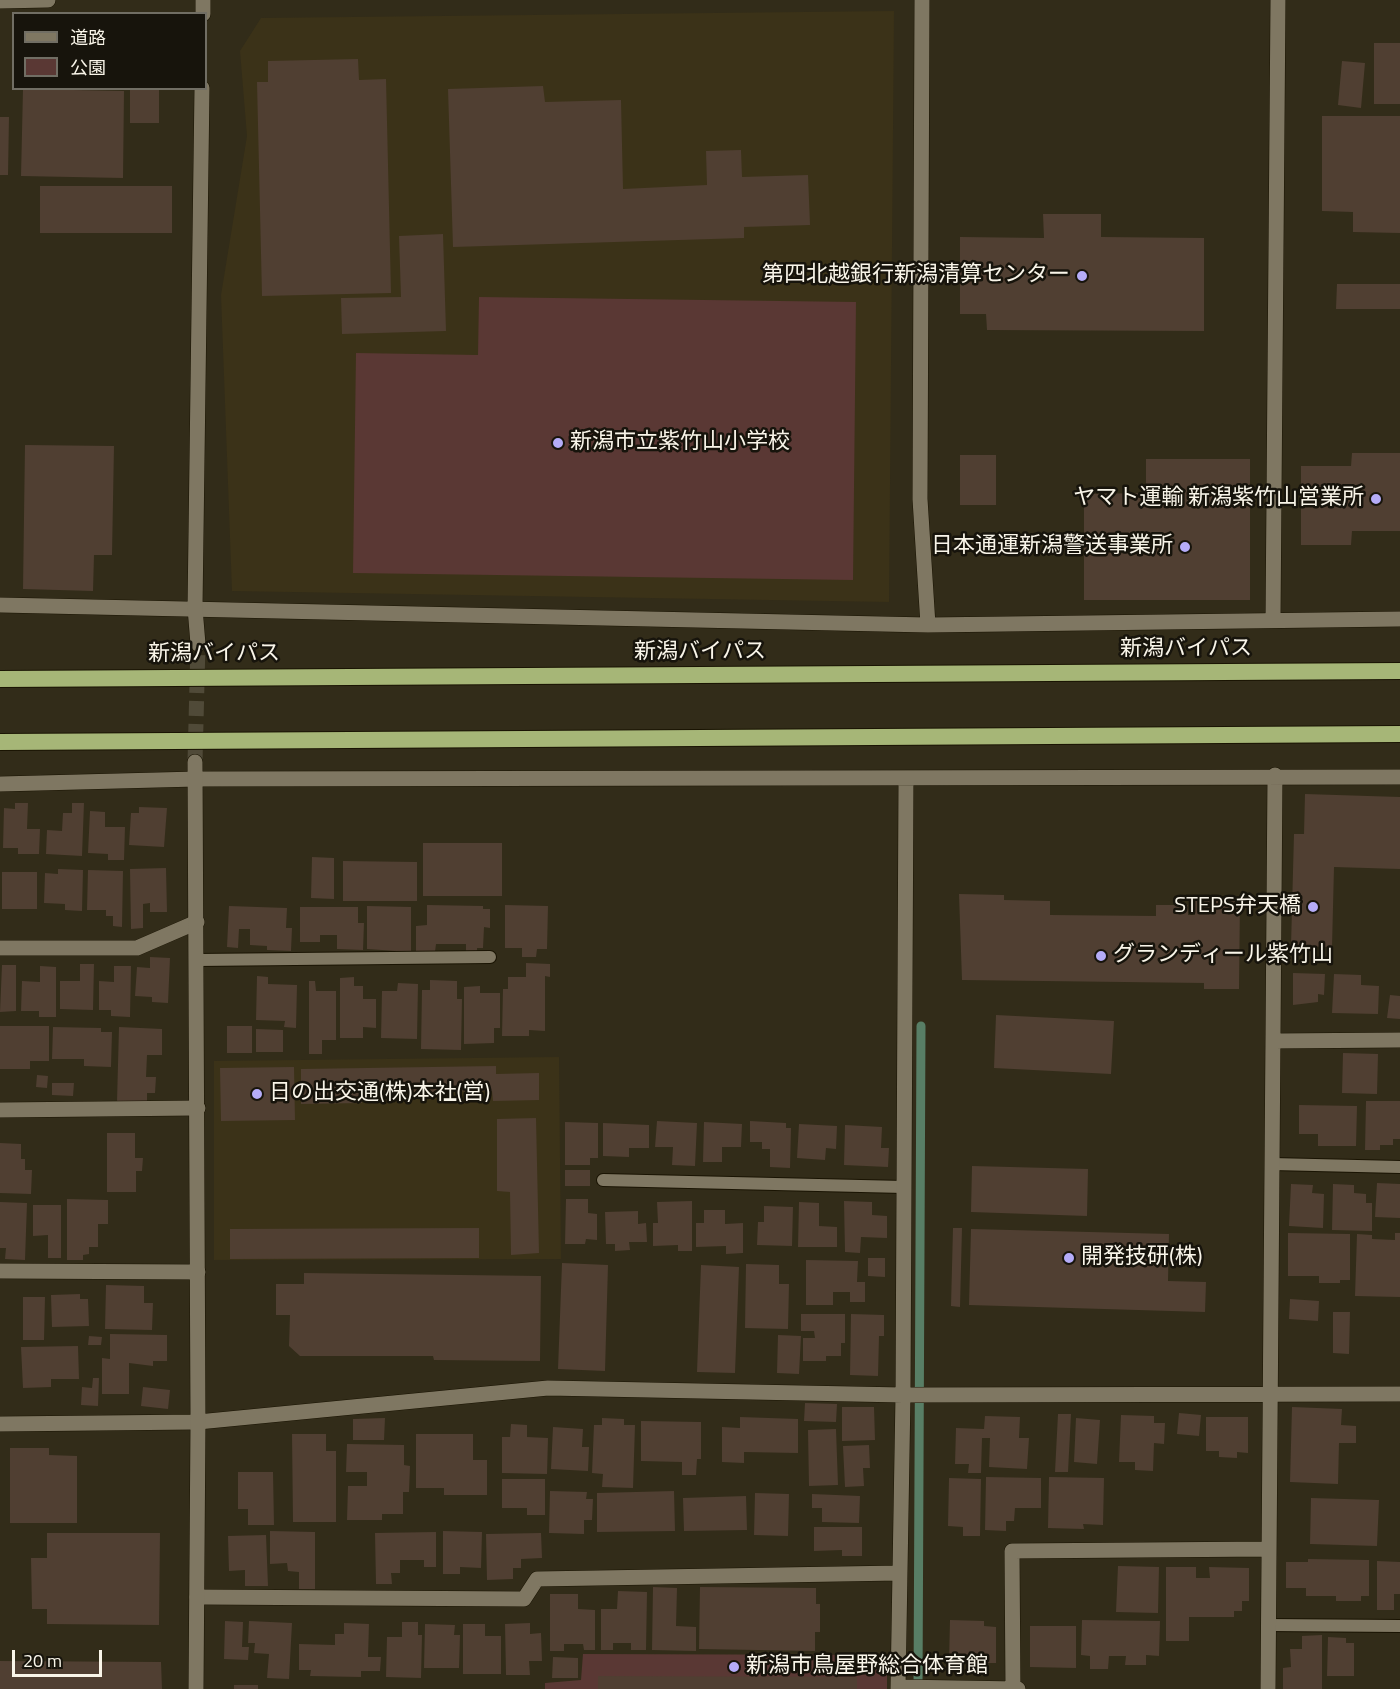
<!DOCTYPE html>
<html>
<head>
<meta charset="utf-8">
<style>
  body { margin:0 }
  #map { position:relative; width:1400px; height:1689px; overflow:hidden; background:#322c19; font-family:"Titillium Web","Noto Sans JP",sans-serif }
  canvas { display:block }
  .legend { position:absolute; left:12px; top:12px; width:195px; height:78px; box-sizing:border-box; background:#17140c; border:2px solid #716e64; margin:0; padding:8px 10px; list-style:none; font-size:18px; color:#f9f5e9 }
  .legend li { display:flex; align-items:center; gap:12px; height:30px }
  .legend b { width:30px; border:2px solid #716e64 }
  .scale { position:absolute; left:12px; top:1650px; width:90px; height:27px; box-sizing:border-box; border:3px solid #f9f5e9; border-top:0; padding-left:8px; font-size:18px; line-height:21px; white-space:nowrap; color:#f9f5e9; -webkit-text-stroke:4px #17140c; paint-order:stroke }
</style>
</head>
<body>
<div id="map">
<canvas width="1400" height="1689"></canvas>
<ul class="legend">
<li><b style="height:8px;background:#7f7762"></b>道路</li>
<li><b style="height:16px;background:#5a3834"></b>公園</li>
</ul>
<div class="scale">20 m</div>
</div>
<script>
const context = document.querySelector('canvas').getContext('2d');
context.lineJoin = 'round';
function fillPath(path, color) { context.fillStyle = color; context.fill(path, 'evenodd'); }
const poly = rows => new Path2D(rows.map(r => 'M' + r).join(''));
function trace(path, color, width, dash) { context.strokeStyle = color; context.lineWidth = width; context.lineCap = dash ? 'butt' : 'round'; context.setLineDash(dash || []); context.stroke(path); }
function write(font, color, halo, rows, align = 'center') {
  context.font = font + ' "Titillium Web","Noto Sans JP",sans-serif'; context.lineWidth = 5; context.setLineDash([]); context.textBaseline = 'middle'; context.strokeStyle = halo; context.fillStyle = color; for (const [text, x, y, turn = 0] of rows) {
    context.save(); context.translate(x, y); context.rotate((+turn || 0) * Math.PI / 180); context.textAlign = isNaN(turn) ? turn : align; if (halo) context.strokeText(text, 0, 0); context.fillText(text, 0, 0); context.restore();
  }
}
const built = poly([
  [894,11,889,602,232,591,221,295,247,136,240,51,261,18],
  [559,1057,561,1259,214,1260,214,1061]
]);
const green = poly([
  [479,297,856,302,853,580,353,573,356,353,478,355],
  [583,1654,887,1655,887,1689,545,1689,545,1683,581,1680]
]);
const stream = poly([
  [918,1689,921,1026]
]);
const building = poly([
  [1374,43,1400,43,1400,104,1374,104],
  [358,59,359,80,386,79,391,293,262,296,257,82,268,82,268,61],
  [1342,61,1365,63,1361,108,1338,105],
  [543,86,545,102,621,100,623,189,707,185,706,151,741,150,742,177,808,175,810,225,744,227,744,238,453,247,448,89],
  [130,88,159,88,159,123,130,123],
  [23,89,124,91,123,178,21,176],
  [1322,116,1400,116,1400,233,1353,232,1353,212,1322,211],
  [0,117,9,117,8,175,0,175],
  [40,186,172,186,172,233,40,233],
  [1043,214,1101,214,1101,237,1204,238,1204,331,987,330,986,314,960,314,960,237,1044,238],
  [443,234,446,331,342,334,341,298,401,297,399,236],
  [1337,284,1400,284,1400,309,1336,309],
  [25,445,114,446,112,555,94,555,93,591,23,589],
  [1352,453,1400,453,1400,531,1352,531,1351,545,1301,545,1301,466,1351,466],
  [960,455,996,455,996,505,960,505],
  [1146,459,1250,459,1250,600,1084,600,1084,494,1146,493],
  [1305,794,1400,797,1400,869,1334,867,1332,947,1291,946,1294,834,1304,834],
  [15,803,28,803,27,829,40,829,39,854,18,854,18,848,3,848,4,808,15,809],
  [72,803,84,803,82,856,46,854,47,830,62,831,63,813,72,813],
  [139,807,167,808,164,847,129,845,131,813,139,813],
  [90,811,105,812,105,827,125,827,124,860,108,860,108,854,88,853],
  [423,843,502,843,502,896,423,896],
  [312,857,334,858,334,899,311,898],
  [343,861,417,862,417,901,343,901],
  [166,868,167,912,150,912,150,903,143,904,143,928,131,929,130,869],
  [58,869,83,870,82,911,65,910,65,904,44,903,45,873,58,874],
  [88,870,123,871,122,927,113,926,113,916,106,916,106,910,87,910],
  [2,872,37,872,37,909,2,909],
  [959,894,1004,895,1004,900,1050,901,1050,915,1156,916,1156,905,1188,905,1188,915,1195,915,1195,899,1240,900,1239,989,1204,989,1204,983,962,980],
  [427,905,483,906,483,909,490,909,490,928,484,927,483,948,477,948,477,953,466,953,466,944,436,944,435,952,416,952,416,926,427,925],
  [505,905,548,906,547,949,537,949,536,957,522,957,522,948,505,948],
  [229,906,287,908,286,928,292,928,291,951,267,950,267,946,250,945,250,929,239,929,238,948,227,947],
  [367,906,411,907,411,952,367,949],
  [300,907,358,907,358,923,364,923,363,950,337,949,337,935,320,935,320,942,300,942],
  [150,957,170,958,168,1003,152,1002,152,997,135,996,137,967,150,968],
  [526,963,550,964,550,977,545,976,545,1031,529,1030,529,1036,502,1036,503,989,508,989,508,977,526,977],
  [80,964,94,964,93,1010,60,1009,60,981,80,981],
  [2,965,16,965,16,1011,0,1012],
  [40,966,56,967,56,1017,39,1017,39,1011,21,1011,22,981,40,982],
  [114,966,131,966,130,1017,111,1016,111,1010,99,1010,99,981,114,982],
  [1293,973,1325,974,1324,995,1318,994,1318,1002,1293,1005],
  [1334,974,1361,975,1361,985,1379,986,1378,1014,1332,1013],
  [257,976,268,977,268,984,297,985,296,1028,284,1027,285,1021,256,1020],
  [354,977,354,986,363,986,363,999,376,999,376,1028,363,1027,363,1038,340,1038,340,978],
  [430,980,457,981,457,999,462,999,461,1050,421,1049,422,990,430,990],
  [309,981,315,981,316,991,336,991,336,1040,322,1040,322,1054,309,1054],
  [398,983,418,984,417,1039,381,1038,382,991,397,991],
  [480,986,480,993,500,993,500,1028,494,1028,494,1043,464,1044,464,987],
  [1390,995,1400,996,1400,1019,1387,1018],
  [996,1015,1114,1021,1111,1074,994,1068],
  [0,1026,49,1026,49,1061,30,1061,30,1069,0,1069],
  [227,1026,252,1026,252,1053,227,1053],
  [53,1027,101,1028,101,1032,112,1032,111,1067,84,1066,84,1059,52,1059],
  [119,1027,162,1029,162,1055,147,1055,146,1077,156,1077,155,1093,147,1093,147,1103,117,1102],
  [256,1029,283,1030,283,1052,256,1052],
  [1343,1053,1378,1054,1377,1094,1342,1093],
  [496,1066,496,1074,539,1073,539,1100,493,1101,492,1091,433,1092,361,1093,362,1103,301,1104,301,1069],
  [294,1067,295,1120,221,1121,220,1068],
  [37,1075,48,1076,47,1088,36,1087],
  [52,1083,74,1083,73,1096,52,1095],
  [1366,1101,1400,1101,1400,1139,1393,1139,1393,1145,1380,1145,1380,1150,1365,1150],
  [1299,1105,1357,1106,1356,1146,1318,1146,1318,1134,1299,1134],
  [536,1118,539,1253,511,1255,510,1192,497,1191,497,1119],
  [657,1121,697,1123,695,1166,672,1165,673,1147,655,1147],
  [750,1121,786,1123,786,1128,791,1128,790,1168,770,1167,770,1149,762,1149,762,1142,750,1142],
  [565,1122,598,1123,598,1158,590,1158,590,1165,565,1165],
  [704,1122,742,1124,741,1147,722,1147,722,1162,703,1162],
  [603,1123,649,1125,649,1148,629,1148,629,1157,603,1156],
  [799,1124,837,1126,836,1149,826,1148,825,1160,797,1158],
  [845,1125,882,1127,881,1148,889,1148,888,1167,844,1165],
  [107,1133,135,1133,135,1158,143,1158,142,1171,136,1171,136,1192,107,1192],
  [0,1143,21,1144,21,1159,25,1159,25,1170,32,1170,31,1194,0,1193],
  [972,1166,1088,1169,1087,1216,971,1212],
  [565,1170,590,1170,590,1186,565,1186],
  [1377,1183,1400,1184,1400,1218,1375,1217],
  [1291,1184,1313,1185,1312,1193,1324,1194,1323,1228,1289,1226],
  [1333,1184,1354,1185,1354,1193,1366,1194,1366,1203,1372,1203,1372,1231,1332,1230],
  [67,1199,108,1200,108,1224,98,1224,98,1247,89,1247,89,1254,83,1255,83,1260,67,1260],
  [566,1199,588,1199,588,1213,597,1214,597,1240,586,1239,585,1244,565,1244],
  [692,1201,692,1251,678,1251,678,1245,653,1246,653,1223,658,1223,657,1202],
  [844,1201,872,1202,872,1215,887,1216,887,1238,861,1237,860,1253,845,1252],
  [0,1202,27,1203,25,1260,5,1259,6,1248,0,1248],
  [799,1202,819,1203,819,1226,837,1227,837,1247,798,1247],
  [33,1205,61,1205,61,1258,48,1258,48,1235,33,1236],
  [764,1206,793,1207,792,1246,757,1245,758,1222,764,1222],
  [704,1210,725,1210,725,1224,743,1223,743,1253,726,1254,726,1246,696,1247,696,1223,704,1223],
  [638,1211,638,1224,646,1223,647,1242,629,1242,630,1250,615,1251,615,1244,606,1244,605,1212],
  [479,1228,479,1258,230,1259,230,1229],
  [953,1228,962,1228,960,1307,951,1306],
  [971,1229,1169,1234,1168,1281,1206,1282,1205,1312,969,1305],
  [1288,1233,1350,1234,1350,1280,1340,1280,1340,1283,1319,1283,1319,1276,1288,1276],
  [1395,1233,1400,1233,1400,1297,1355,1296,1357,1234,1372,1235,1372,1239,1395,1240],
  [868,1258,885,1258,885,1277,868,1276],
  [806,1260,858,1261,857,1282,865,1282,865,1302,850,1302,850,1292,833,1292,833,1305,806,1305],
  [562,1263,608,1265,605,1371,558,1369],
  [746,1264,779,1265,779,1284,789,1284,788,1329,745,1328],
  [701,1265,739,1267,735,1373,697,1372],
  [304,1273,541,1276,540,1361,434,1360,433,1356,300,1356,289,1346,290,1315,276,1315,276,1284,304,1284],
  [106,1285,144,1286,144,1303,153,1303,152,1330,105,1329],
  [80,1294,80,1299,88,1299,89,1326,52,1327,51,1295],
  [23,1297,45,1297,44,1340,23,1340],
  [1290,1299,1319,1301,1318,1321,1289,1319],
  [1333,1312,1350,1312,1349,1354,1333,1353],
  [801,1314,845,1314,845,1343,841,1343,841,1356,826,1356,826,1361,803,1361,803,1338,815,1338,814,1331,801,1331],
  [851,1314,884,1315,884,1336,879,1336,878,1376,850,1375],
  [110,1334,167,1335,167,1361,153,1361,153,1366,129,1363,129,1394,102,1394,102,1358,110,1359],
  [778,1335,801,1336,799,1374,777,1373],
  [89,1336,102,1337,101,1345,88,1345],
  [78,1346,79,1379,51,1379,51,1387,23,1388,21,1347],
  [93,1378,99,1378,98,1406,81,1405,82,1387,92,1388],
  [143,1387,170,1390,168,1409,141,1406],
  [805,1403,837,1404,836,1422,804,1421],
  [842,1407,874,1407,875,1440,842,1441],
  [1292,1407,1342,1409,1341,1425,1356,1426,1356,1443,1339,1443,1338,1484,1290,1482],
  [1179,1413,1201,1415,1199,1436,1177,1434],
  [1058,1414,1071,1414,1068,1472,1055,1472],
  [1121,1415,1154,1416,1154,1423,1165,1423,1164,1444,1154,1443,1153,1471,1135,1470,1135,1462,1119,1462],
  [985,1416,1020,1417,1019,1438,1029,1438,1027,1469,989,1467,990,1438,982,1438,981,1473,968,1473,969,1464,955,1464,956,1428,984,1429],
  [740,1417,798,1419,798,1453,744,1452,744,1463,722,1462,722,1427,740,1428],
  [1206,1417,1248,1417,1248,1453,1237,1452,1237,1458,1219,1457,1219,1451,1206,1451],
  [385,1418,384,1440,353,1440,353,1419],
  [602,1418,624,1419,624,1425,635,1425,633,1488,602,1487,603,1474,592,1473,594,1425,602,1425],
  [1076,1418,1100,1420,1097,1464,1074,1462],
  [641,1421,701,1422,701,1459,697,1459,696,1475,682,1475,682,1462,641,1461],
  [511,1424,527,1425,527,1437,548,1438,547,1474,502,1473,502,1437,510,1437],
  [553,1427,583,1429,582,1447,589,1447,588,1471,551,1469],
  [836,1429,838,1485,809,1486,808,1430],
  [292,1434,326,1434,326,1451,336,1451,336,1522,293,1522],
  [416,1434,473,1434,473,1460,487,1460,487,1495,444,1495,444,1488,416,1488],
  [347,1444,404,1445,404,1465,410,1466,409,1492,403,1492,403,1514,382,1514,382,1520,347,1520,348,1486,367,1486,367,1472,346,1472],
  [869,1445,870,1468,863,1468,864,1486,845,1487,843,1446],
  [10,1448,49,1448,49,1455,77,1456,77,1523,10,1523],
  [238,1472,273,1472,274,1525,248,1525,248,1509,238,1509],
  [986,1477,1041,1478,1041,1508,1015,1508,1014,1521,1006,1521,1006,1531,985,1530],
  [1049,1477,1104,1478,1103,1525,1083,1524,1084,1529,1048,1528],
  [949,1478,981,1479,980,1536,963,1536,963,1527,948,1526],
  [502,1479,545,1479,545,1515,527,1515,527,1508,502,1508],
  [550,1491,587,1492,586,1499,593,1499,592,1520,584,1520,584,1534,549,1533],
  [674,1491,675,1531,597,1532,597,1493],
  [755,1493,789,1494,788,1536,754,1535],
  [812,1494,860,1496,859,1523,822,1522,822,1508,812,1508],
  [746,1496,747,1530,684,1531,683,1498],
  [1311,1498,1379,1500,1377,1546,1310,1544],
  [814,1527,862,1527,862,1556,842,1556,842,1550,814,1551],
  [270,1531,315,1532,315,1589,299,1589,299,1572,288,1571,287,1563,270,1564],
  [443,1531,482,1532,481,1568,460,1567,460,1574,443,1574],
  [436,1532,436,1567,424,1567,424,1560,400,1560,400,1573,391,1573,392,1584,376,1584,375,1533],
  [47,1533,160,1533,159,1625,47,1624,47,1609,32,1609,31,1558,47,1558],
  [541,1533,542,1558,521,1559,521,1568,513,1568,513,1579,487,1580,486,1534],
  [266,1535,268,1586,245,1586,245,1570,229,1571,228,1536],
  [1308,1559,1369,1560,1369,1596,1361,1596,1361,1601,1336,1601,1336,1596,1306,1596,1306,1588,1286,1588,1286,1562,1308,1562],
  [1377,1561,1400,1562,1400,1594,1394,1594,1394,1610,1377,1610],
  [1118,1566,1159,1567,1158,1613,1116,1612],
  [1166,1567,1196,1567,1196,1578,1210,1578,1209,1567,1249,1568,1249,1601,1242,1601,1242,1611,1234,1611,1234,1617,1189,1617,1189,1641,1166,1641],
  [653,1587,677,1588,676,1626,696,1627,696,1651,652,1650],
  [700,1587,816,1588,816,1604,820,1604,820,1632,815,1632,815,1651,699,1649],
  [618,1591,647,1592,646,1650,631,1650,631,1643,613,1643,613,1650,601,1650,601,1609,617,1609],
  [550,1594,578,1594,578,1609,595,1610,595,1650,584,1650,583,1644,564,1644,564,1651,550,1651],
  [950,1620,984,1621,984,1626,996,1627,996,1663,949,1663],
  [1082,1620,1160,1621,1159,1656,1146,1655,1146,1665,1125,1665,1126,1656,1109,1656,1108,1669,1090,1669,1090,1656,1081,1655],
  [225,1621,243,1622,242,1647,249,1647,248,1660,224,1659],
  [249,1621,292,1623,289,1679,267,1678,269,1654,254,1653,255,1643,248,1643],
  [402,1622,418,1622,418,1635,422,1635,421,1678,386,1677,387,1637,402,1637],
  [344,1623,369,1624,368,1657,381,1657,380,1671,361,1671,361,1677,310,1676,311,1670,299,1670,299,1644,335,1645,335,1634,344,1634],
  [530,1623,530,1634,541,1633,542,1661,529,1661,530,1675,506,1675,505,1624],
  [425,1624,455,1625,454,1635,460,1635,459,1668,424,1668],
  [463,1624,485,1624,485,1636,501,1636,501,1674,463,1674],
  [1030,1626,1076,1626,1076,1668,1030,1667],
  [1322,1635,1322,1689,1283,1689,1283,1668,1291,1667,1290,1649,1302,1649,1302,1636],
  [1328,1637,1346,1638,1346,1643,1354,1643,1354,1676,1327,1676],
  [553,1657,578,1658,578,1678,552,1678],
  [0,1661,161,1662,162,1689,0,1689],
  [598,1676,857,1677,857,1689,598,1689],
  [234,1685,258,1685,258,1689,234,1689]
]);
const tertiaryTunnel = poly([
  [195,762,198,644]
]);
const service = poly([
  [197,960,490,957],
  [1272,1164,1400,1167],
  [603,1180,904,1187],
  [1268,1625,1400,1626]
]);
const minor = poly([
  [922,0,920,499,928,625],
  [0,605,928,625,1400,619],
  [1273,620,1278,0],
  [0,784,197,779,1400,777],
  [0,948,137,948,197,922],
  [1273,1041,1400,1040],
  [0,1110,198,1108],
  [0,1271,198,1272],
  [0,1424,198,1422,548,1388,903,1395,1400,1394],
  [197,1597,524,1599,537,1579,900,1573],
  [898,1687,1018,1689],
  [898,1689,903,1395,906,778],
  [1013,1689,1012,1551,1269,1549],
  [1268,1689,1275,775]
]);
const tertiary = poly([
  [0,1,48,0],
  [203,14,203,0],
  [198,644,195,608,202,88],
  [195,762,198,1422,196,1689]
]);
const trunk = poly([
  [0,679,1400,671],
  [0,742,1400,734]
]);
const markers = [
  [1082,276,6,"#b5acf8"],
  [558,443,6,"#b5acf8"],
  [1376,499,6,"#b5acf8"],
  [1185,547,6,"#b5acf8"],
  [1313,907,6,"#b5acf8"],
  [1101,956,6,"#b5acf8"],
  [257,1094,6,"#b5acf8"],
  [1069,1258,6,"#b5acf8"],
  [734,1667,6,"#b5acf8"]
];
const poiNames = [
  ["第四北越銀行新潟清算センター",1070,276,"right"],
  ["新潟市立紫竹山小学校",570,443],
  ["ヤマト運輸 新潟紫竹山営業所",1364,499,"right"],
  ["日本通運新潟警送事業所",1173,547,"right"],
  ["STEPS弁天橋",1301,907,"right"],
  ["グランディール紫竹山",1113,956],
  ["日の出交通(株)本社(営)",269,1094],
  ["開発技研(株)",1081,1258],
  ["新潟市鳥屋野総合体育館",746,1667]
];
const streetNames = [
  ["新潟バイパス",1186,650],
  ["新潟バイパス",700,653],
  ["新潟バイパス",214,655]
];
fillPath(built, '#3b3218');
fillPath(green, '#5a3834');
trace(stream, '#587e65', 9);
fillPath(building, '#503f32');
trace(tertiaryTunnel, '#504a38', 15, [15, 8]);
trace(service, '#1a1403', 14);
trace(minor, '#1a1403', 16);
trace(tertiary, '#1a1403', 16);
trace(trunk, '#1a1403', 18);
trace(service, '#7f7762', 12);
trace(minor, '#7f7762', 15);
trace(tertiary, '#7f7762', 15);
trace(trunk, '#a6b677', 16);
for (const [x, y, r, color] of markers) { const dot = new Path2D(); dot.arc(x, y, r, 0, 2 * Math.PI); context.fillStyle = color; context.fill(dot); trace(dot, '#17140c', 2); }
write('22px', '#f9f5e9', '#17140c', poiNames, 'left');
write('22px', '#f9f5e9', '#17140c', streetNames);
</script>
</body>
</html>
